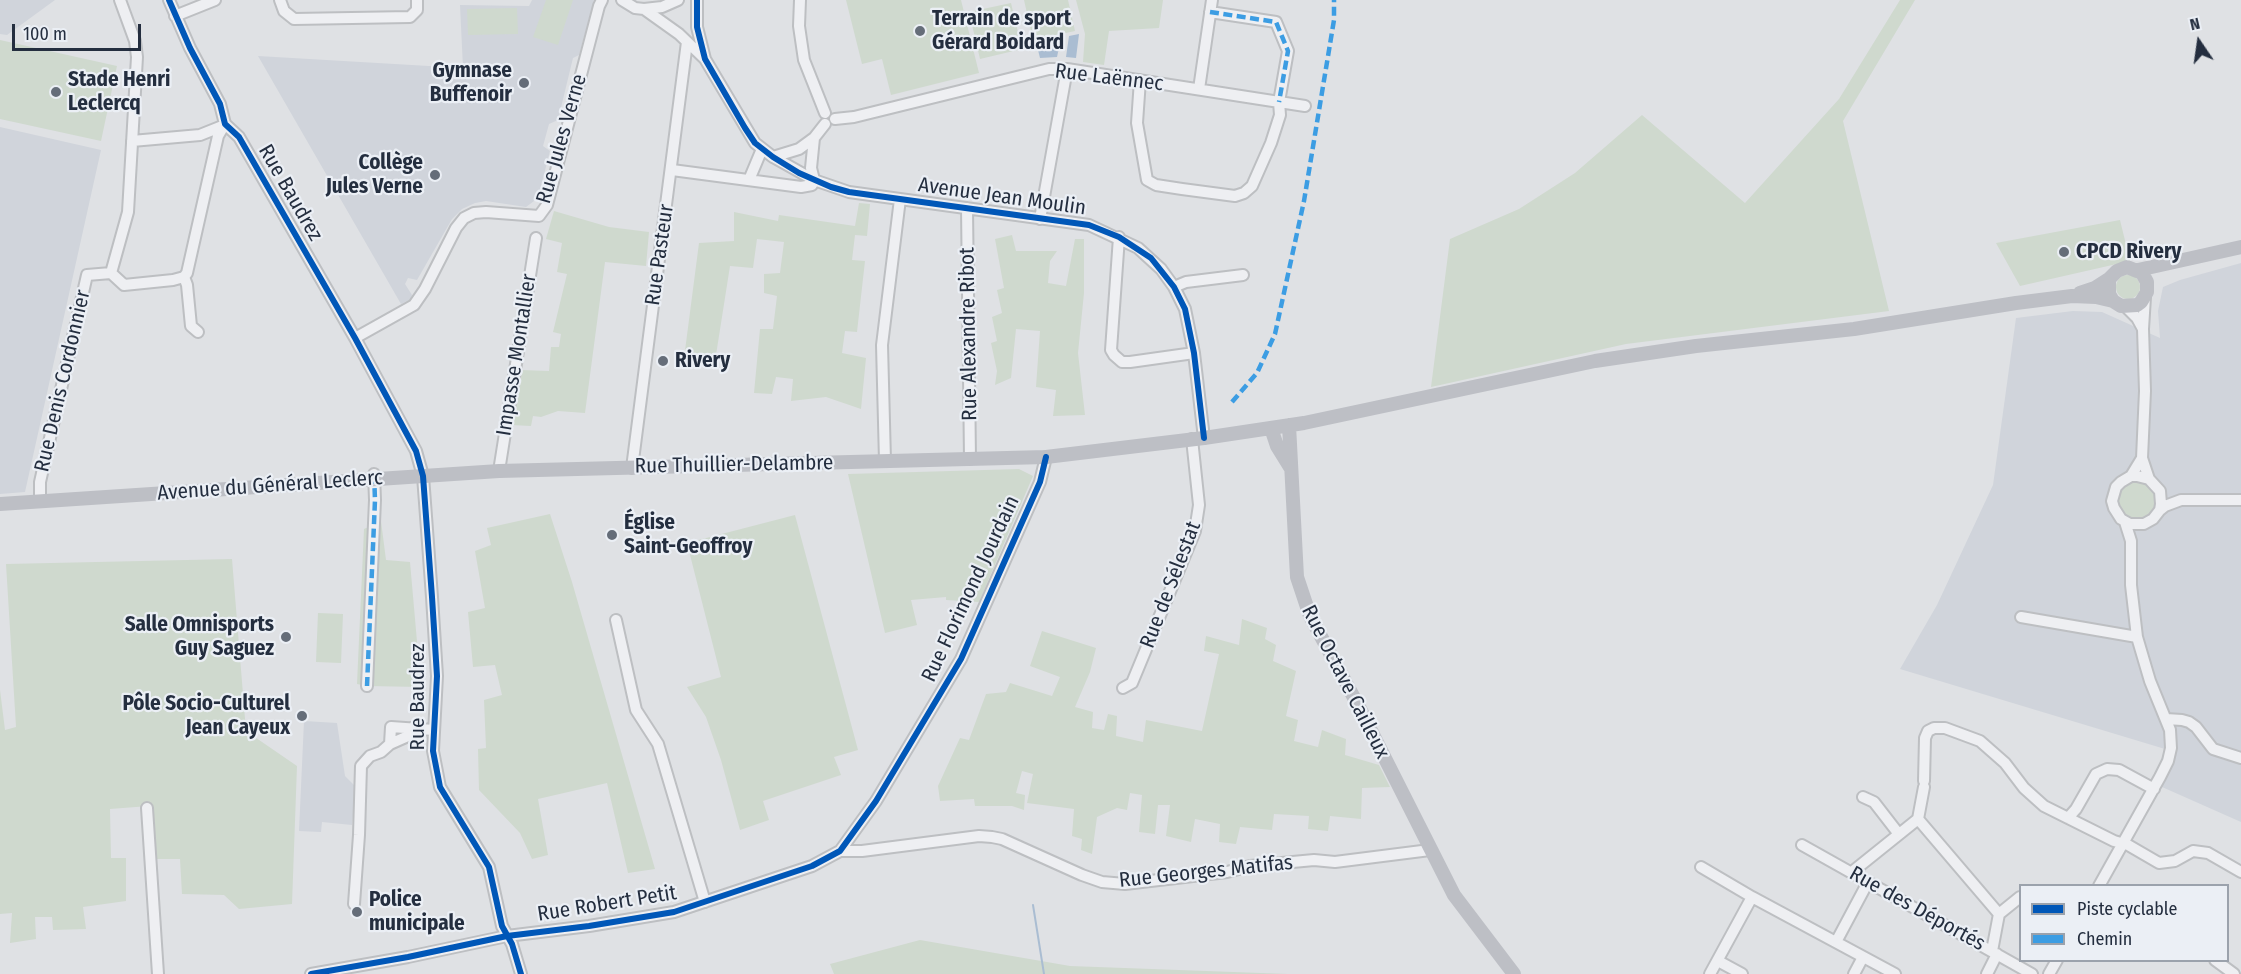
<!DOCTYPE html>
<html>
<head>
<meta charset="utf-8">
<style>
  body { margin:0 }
  #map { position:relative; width:2241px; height:974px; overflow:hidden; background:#dfe1e4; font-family:"Fira Sans Condensed",sans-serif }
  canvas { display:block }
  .legend { position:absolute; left:2019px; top:884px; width:210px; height:78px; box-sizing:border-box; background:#ebeff5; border:2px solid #9ba2ac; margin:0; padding:8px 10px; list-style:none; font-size:18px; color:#242e3f }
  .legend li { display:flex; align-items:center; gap:12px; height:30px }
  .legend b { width:30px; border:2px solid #9ba2ac }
  .north { position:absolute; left:2169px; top:12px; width:60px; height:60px; -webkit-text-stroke:4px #ebeff5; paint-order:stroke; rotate:347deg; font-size:16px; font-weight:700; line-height:24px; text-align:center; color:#242e3f }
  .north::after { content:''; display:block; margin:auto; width:21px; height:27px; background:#242e3f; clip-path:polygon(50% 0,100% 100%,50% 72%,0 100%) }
  .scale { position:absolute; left:12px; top:24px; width:129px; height:27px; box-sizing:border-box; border:3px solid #242e3f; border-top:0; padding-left:8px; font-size:18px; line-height:21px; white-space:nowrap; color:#242e3f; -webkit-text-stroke:4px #ebeff5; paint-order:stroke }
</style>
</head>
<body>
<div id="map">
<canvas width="2241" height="974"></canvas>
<ul class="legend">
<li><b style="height:8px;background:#0057b8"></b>Piste cyclable</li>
<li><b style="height:8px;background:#3c9de3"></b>Chemin</li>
</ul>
<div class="north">N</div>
<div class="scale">100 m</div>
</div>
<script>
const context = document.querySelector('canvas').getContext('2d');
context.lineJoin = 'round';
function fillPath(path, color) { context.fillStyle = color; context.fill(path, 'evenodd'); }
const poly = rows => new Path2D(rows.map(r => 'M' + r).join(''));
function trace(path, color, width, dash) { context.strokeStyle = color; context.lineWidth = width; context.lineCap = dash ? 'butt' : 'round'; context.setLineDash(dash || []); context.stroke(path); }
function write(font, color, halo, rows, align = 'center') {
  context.font = font + ' "Fira Sans Condensed",sans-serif'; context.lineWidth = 4.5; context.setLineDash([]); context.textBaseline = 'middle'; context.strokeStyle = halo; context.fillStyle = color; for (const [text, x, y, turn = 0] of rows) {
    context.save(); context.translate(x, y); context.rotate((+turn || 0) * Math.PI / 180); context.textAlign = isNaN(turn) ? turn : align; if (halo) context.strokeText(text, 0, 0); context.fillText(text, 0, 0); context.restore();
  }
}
const built = poly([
  [0,0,55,0,7,35,0,34],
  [532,0,594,0,579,55,573,58,558,120,549,124,543,146,550,151,538,198,526,207,486,201,475,203,462,209,452,219,417,280,408,278,405,284,412,295,411,299,401,304,258,56,463,68,460,5,529,6],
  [0,127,101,150,25,492,0,494],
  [2241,263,2241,822,2153,783,2165,749,1900,669,1937,605,1993,485,2016,318,2073,311,2102,312,2160,338,2158,311,2163,287,2180,280],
  [304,721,337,723,345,776,356,787,352,825,322,822,321,832,299,831]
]);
const green = poly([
  [546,0,573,0,558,45,533,37],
  [846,0,961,0,979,73,891,95,882,59,862,64],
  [1024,0,1068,0,1075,31,1033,40],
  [1076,0,1163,0,1159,28,1109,31,1104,65,1083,62,1085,34],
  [1900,0,1915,0,1843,121,1889,311,1626,344,1431,387,1450,239,1519,209,1575,173,1642,115,1745,203,1839,99],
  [1011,3,1022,49,980,59,969,12],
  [517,8,518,34,468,35,467,9],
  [0,40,117,66,101,141,0,119],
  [859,203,870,204,867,236,855,235,852,260,865,261,857,332,845,331,842,353,866,358,861,409,826,397,791,401,793,379,776,377,772,394,754,393,760,329,773,329,777,296,764,293,764,274,780,273,784,242,757,239,753,268,730,266,716,355,698,368,683,366,699,243,734,241,734,212,778,221,779,215,855,226],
  [554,211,609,227,649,232,646,266,605,262,585,413,558,411,541,417,533,416,531,426,511,425,520,370,549,371,551,347,559,347,561,334,553,332,567,274,557,272,562,243,546,239],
  [2120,220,2130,261,2020,286,1996,243],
  [1012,235,1016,251,1057,251,1050,261,1048,283,1066,286,1075,239,1084,239,1084,293,1078,353,1085,415,1053,416,1056,390,1036,387,1040,331,1016,329,1011,378,995,385,997,371,991,343,997,341,992,317,1002,313,997,290,1004,288,995,239],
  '2116 287a12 12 0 1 1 24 0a12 12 0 1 1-24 0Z',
  [1019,469,1033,476,979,602,946,600,946,597,911,600,917,625,885,633,848,474],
  '2118 499a19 19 0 1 1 38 0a19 19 0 1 1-38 0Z',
  [550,514,572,582,655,869,628,873,607,783,538,799,548,855,532,859,520,833,479,790,478,749,486,748,484,700,502,695,495,665,473,667,468,612,485,608,475,551,491,545,487,528],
  [795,515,858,750,834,757,841,775,763,801,769,820,740,830,721,760,706,717,687,687,721,677,687,543],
  [381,521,386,560,410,562,421,687,367,686,357,684,364,529],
  [232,559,246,731,297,766,292,904,239,909,224,895,182,894,180,859,153,859,149,806,110,809,111,858,126,858,126,901,83,907,86,929,53,930,52,917,35,917,36,939,10,943,12,913,0,914,0,690,5,730,16,727,6,564],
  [318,613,343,614,341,663,316,662],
  [1242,619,1267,628,1265,639,1276,645,1273,661,1296,671,1286,716,1298,720,1294,741,1318,747,1322,730,1346,739,1345,755,1379,765,1390,787,1362,788,1361,819,1330,816,1328,831,1308,829,1309,816,1274,814,1272,830,1240,827,1236,844,1219,842,1220,824,1195,819,1191,842,1166,836,1170,805,1158,805,1155,834,1139,832,1142,795,1130,793,1127,810,1117,808,1097,817,1092,854,1081,850,1082,839,1072,836,1074,809,1027,803,1033,774,1022,771,1016,793,1025,795,1024,810,1012,806,975,806,974,799,940,801,938,786,960,738,969,740,986,694,1006,692,1010,683,1052,696,1060,677,1030,666,1042,631,1096,648,1090,672,1075,707,1093,712,1092,728,1104,730,1108,714,1117,716,1116,736,1143,742,1146,720,1202,731,1219,654,1204,651,1206,636,1239,645],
  [920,940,1070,966,1288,974,834,974,830,964]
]);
const water = poly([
  [1079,34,1076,58,1066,57,1069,36],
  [1061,38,1057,57,1040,58,1036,42]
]);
const stream = poly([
  [1033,905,1044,974]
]);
const street = poly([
  [169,0,190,48,220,104,225,124,239,137,355,338,416,451,423,476,432,597,437,676,433,751,440,787,489,867,502,926,512,944,521,974],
  [280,0,284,11,294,19,410,17,417,10,417,0],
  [622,0,635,8,644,9,662,7,678,0],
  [697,0,697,27,705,59],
  [800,0,799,26,804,60,825,113],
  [644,9,679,34,705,59,755,143,773,157,814,180,849,192,1089,225,1138,248,1161,269,1174,287,1185,309,1194,353,1204,438],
  [175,16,215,0],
  [1140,80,1137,123,1147,180,1156,185,1182,189,1235,196,1244,193,1252,186,1271,143,1280,115,1279,102,1288,51,1276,22,1210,12],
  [1199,89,1212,0],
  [835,119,854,117,1049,69,1067,69,1305,106],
  [132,141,200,135,225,125],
  [773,157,799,149,814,138,825,124],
  [672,170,801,187,812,185,814,180,811,168,814,138],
  [749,180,762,149],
  [967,208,970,459],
  [1040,219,1067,69],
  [1119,237,1111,350,1114,355,1122,362,1130,362,1194,353],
  [111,273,128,212,137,57,135,41,120,0],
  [111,273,124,285,173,280,184,277,187,273,218,136,225,124],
  [184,277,187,285,191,326,198,332],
  [1174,287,1186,282,1243,275],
  [2145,297,2143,329,2145,391,2142,458,2149,479],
  [2126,307,2137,318,2143,329],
  [355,338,414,305,425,289,456,228,464,218,474,213,486,212,539,216,547,205,599,6,602,0],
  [885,461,882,345,900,199],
  [632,468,687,42],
  [499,471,536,238],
  [2131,476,2137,476,2149,479,2160,491,2161,504,2160,510,2153,519,2144,524,2130,524,2121,519,2114,508,2112,501,2116,487,2121,482,2131,476,2142,458],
  [40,501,40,482,87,275,111,273],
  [2160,510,2165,506,2181,500,2241,500],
  [2021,617,2137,637],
  [616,620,636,710,658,744,705,902],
  [367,686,375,500,374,474],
  [1123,688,1132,683,1195,531,1199,505,1192,439],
  [2166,719,2182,720,2189,722,2196,727,2213,749,2241,758],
  [412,728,408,736,390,744,391,727,434,730],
  [1924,781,1925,738,1928,731,1934,728,1945,728,1980,741,2005,763,2024,788,2044,806,2114,841,2128,845,2159,863,2175,861,2193,851,2208,853,2241,872],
  [1863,797,1874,802,1898,833],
  [147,808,158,974],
  [2068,818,2076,809,2096,774,2107,769,2119,770,2154,789],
  [1918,819,1999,914,1992,951],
  [1918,819,1924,787],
  [1802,845,2032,974],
  [840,851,862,851,979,836,992,837,1002,839,1082,875,1102,882,1125,884,1227,872,1250,866,1314,860,1335,862,1430,850],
  [1701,867,1752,897,1895,974],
  [1852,872,1918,819],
  [2099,886,2160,777,2168,761,2171,748,2170,730,2150,681,2137,637,2131,585,2131,541,2125,522],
  [354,904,359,835,361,766,370,756,381,752,390,744],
  [1999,914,2020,897],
  [1836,942,1868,882],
  [2215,960,2234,974],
  [1718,961,1742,974],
  [311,974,408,957,507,936,589,926,674,912,812,866,840,851,876,801,961,659,1040,482,1046,457],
  [1710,974,1752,897],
  [1854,974,1863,957],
  [1987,974,1997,954],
  [2049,974,2057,960]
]);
const secondary = poly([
  [2138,270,2241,247],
  [2080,293,2095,288,2109,279,2117,271,2127,267,2142,273,2147,282,2147,292,2141,302,2137,305,2121,306,2113,301,2109,294,2109,279],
  [1289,425,1297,577,1310,616,1359,707,1454,895,1514,974],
  [1271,428,1277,446,1290,467],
  [0,504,499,471,1046,457,1204,438,1304,423,1595,361,1696,346,1854,329,2016,303,2072,296,2096,297,2113,301]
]);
const quiet = poly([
  [1210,12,1276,22,1288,51,1279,102],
  [1232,402,1257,373,1275,334,1304,201,1334,20,1334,0],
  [367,686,375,500,374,473]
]);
const cycleway = poly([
  [169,0,190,48,220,104,225,124,239,137,355,338,416,451,423,476,432,597,437,676,433,751,440,787,489,867,502,926,512,944,521,974],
  [697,0,697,27,705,59,745,128,755,143,773,157,799,173,831,187,849,192,1089,225,1119,237,1151,258,1174,287,1185,309,1194,353,1204,438],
  [311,974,408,957,507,936,589,926,674,912,812,866,840,851,876,801,961,659,1040,482,1046,457]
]);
const markers = [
  [920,31,6,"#656d79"],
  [524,83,6,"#656d79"],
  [56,92,6,"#656d79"],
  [435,175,6,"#656d79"],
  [2064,252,6,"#656d79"],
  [663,361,6,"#656d79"],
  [612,535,6,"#656d79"],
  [286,637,6,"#656d79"],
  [302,716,6,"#656d79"],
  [357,912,6,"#656d79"]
];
const poiNames = [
  ["Terrain de sport",932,19],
  ["Gérard Boidard",932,43],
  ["Gymnase",512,71,"right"],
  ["Buffenoir",512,95,"right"],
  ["Stade Henri",68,80],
  ["Leclercq",68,104],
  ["Collège",423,163,"right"],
  ["Jules Verne",423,187,"right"],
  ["CPCD Rivery",2076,252],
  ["Rivery",675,361],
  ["Église",624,523],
  ["Saint-Geoffroy",624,547],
  ["Salle Omnisports",274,625,"right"],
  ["Guy Saguez",274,649,"right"],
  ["Pôle Socio-Culturel",290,704,"right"],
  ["Jean Cayeux",290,728,"right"],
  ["Police",369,900],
  ["municipale",369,924]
];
const streetNames = [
  ["Rue Laënnec",1109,78,7],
  ["Rue Jules Verne",562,139,-74],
  ["Rue Baudrez",290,193,60],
  ["Avenue Jean Moulin",1002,197,8],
  ["Rue Pasteur",660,255,-82],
  ["Rue Alexandre Ribot",969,334,-91],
  ["Impasse Montallier",517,355,-81],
  ["Rue Denis Cordonnier",63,381,-77],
  ["Rue Thuillier-Delambre",734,465,-1],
  ["Avenue du Général Leclerc",270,486,-4],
  ["Rue de Sélestat",1171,585,-69],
  ["Rue Florimond Jourdain",971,589,-65],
  ["Rue Octave Cailleux",1345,682,63],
  ["Rue Baudrez",418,697,-90],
  ["Rue Georges Matifas",1206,872,-6],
  ["Rue Robert Petit",607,904,-9],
  ["Rue des Déportés",1917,909,29]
];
fillPath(built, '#d0d4db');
fillPath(green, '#cfd9ce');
fillPath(water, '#aabdd2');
trace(stream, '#aabdd2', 2);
trace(street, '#bdbfc2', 14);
trace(street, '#eeeff2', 10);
trace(secondary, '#bdbfc5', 14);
trace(quiet, '#3c9de3', 4.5, [9, 4.5]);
trace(cycleway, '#0057b8', 6);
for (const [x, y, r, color] of markers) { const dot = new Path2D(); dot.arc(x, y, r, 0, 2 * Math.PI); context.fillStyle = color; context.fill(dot); trace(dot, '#ebeff5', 2); }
write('bold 21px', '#242e3f', '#ebeff5', poiNames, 'left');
write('21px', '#242e3f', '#ebeff5', streetNames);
</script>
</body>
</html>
